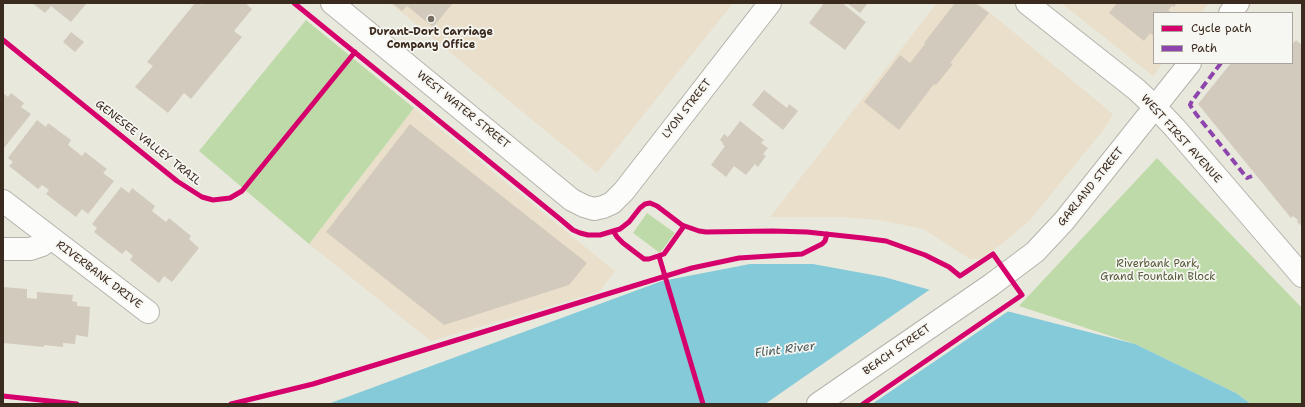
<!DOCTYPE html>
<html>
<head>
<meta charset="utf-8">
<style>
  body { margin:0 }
  #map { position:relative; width:1305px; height:407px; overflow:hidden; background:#e9e8dd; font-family:"Shantell Sans",sans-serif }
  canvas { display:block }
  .frame { position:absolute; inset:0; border:4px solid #3b2a1e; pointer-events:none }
  .legend { position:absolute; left:1153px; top:12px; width:140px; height:52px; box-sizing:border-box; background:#f6f6f2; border:1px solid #aba49d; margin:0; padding:5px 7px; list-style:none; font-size:12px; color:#3b2a1e }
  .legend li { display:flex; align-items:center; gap:8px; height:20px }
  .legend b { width:20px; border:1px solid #aba49d }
</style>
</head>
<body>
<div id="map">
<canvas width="1305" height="407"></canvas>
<div class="frame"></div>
<ul class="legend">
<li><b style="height:5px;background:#d6006c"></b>Cycle path</li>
<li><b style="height:5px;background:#8e44ad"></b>Path</li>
</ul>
</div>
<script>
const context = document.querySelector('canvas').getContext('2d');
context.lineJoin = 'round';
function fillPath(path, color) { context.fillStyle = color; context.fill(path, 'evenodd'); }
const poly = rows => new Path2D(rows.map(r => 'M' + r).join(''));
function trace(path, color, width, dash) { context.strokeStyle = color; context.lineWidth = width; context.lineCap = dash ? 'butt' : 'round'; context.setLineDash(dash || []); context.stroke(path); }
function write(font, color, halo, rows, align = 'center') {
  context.font = font + ' "Shantell Sans",sans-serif'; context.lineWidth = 3.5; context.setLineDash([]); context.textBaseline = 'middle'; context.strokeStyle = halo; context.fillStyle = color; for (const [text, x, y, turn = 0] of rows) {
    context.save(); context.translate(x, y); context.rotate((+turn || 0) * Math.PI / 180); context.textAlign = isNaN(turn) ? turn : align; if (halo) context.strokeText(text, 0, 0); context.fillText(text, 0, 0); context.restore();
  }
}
const built = poly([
  [390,3,733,3,597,173],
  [937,3,978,3,1113,114,1105,128,1030,220,1002,244,980,259,970,259,923,229,879,220,841,217,770,217],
  [1061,3,1209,3,1201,13,1154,13,1154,63,1163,63,1153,76],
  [414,108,615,271,599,292,431,341,309,244]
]);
const green = poly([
  [306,20,414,108,309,244,199,151],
  [1157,158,1302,308,1302,404,1251,404,1236,393,1135,344,1019,306],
  [647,213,675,233,660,253,633,233]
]);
const water = poly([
  [750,264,813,264,884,277,991,307,1135,344,1236,393,1251,404,328,404,662,281]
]);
const pier = poly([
  [932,288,1010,310,872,404,765,404]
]);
const building = poly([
  [32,3,87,3,71,22,51,6,45,13],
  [195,3,200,3,202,5,204,3,245,3,252,9,234,31,242,37,191,99,184,93,168,113,135,87,153,66,147,62],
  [392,3,453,3,433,27,407,6,402,11],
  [824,3,842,3,866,22,845,50,809,23],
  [847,3,868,3,860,13],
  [955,3,975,3,989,13,950,63,953,64,936,85,934,84,899,130,864,102,900,55,910,63,925,44,924,43],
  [1117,3,1177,3,1174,7,1172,6,1168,10,1172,13,1154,13,1154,36,1150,33,1144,41,1109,13],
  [71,32,84,42,75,52,63,42],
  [1296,40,1302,45,1302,226,1297,222,1298,220,1293,216,1291,218,1198,104,1231,63,1292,63,1292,45],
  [764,90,787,108,789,104,798,111,783,130,752,105],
  [3,93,8,97,11,93,24,103,21,107,31,114,4,148,3,147],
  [37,120,46,127,48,123,71,140,68,145,82,156,85,152,107,169,103,173,114,181,88,214,82,209,76,217,46,194,49,190,42,185,38,189,9,166,13,162,8,158],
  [740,121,764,140,761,143,768,148,763,154,766,156,758,167,755,164,746,175,734,166,726,177,711,165,725,146,722,144,723,143,720,140,724,134,728,137],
  [410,124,587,263,569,285,444,325,326,232],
  [121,187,129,193,132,188,155,206,152,211,166,222,169,218,191,236,189,239,199,248,172,282,164,276,159,283,130,260,133,256,126,250,122,254,94,232,97,228,92,224],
  [3,287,27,289,27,298,37,299,37,292,73,295,72,301,77,302,77,306,90,307,88,337,76,335,75,344,63,343,63,347,44,345,44,347,3,343]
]);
const minor = poly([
  [332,3,572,200,584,206,594,209,603,207,612,203,624,191,770,3],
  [1027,3,1137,90,1155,107],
  [3,201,148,312],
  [3,249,30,249,42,245,51,238]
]);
const tertiary = poly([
  [1230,13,1238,3],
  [1155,107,1175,128,1302,276],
  [818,404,991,285,1035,252,1064,221,1190,63]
]);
const quiet = poly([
  [1221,63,1192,101,1190,105,1196,114,1247,178,1252,176]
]);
const cycleway = poly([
  [294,3,560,219,573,230,580,233,588,235,600,235,620,229,629,222,640,208,645,204,650,203,657,206,682,225,699,231,706,232,772,231,807,232,863,238,886,241,925,255,949,267,960,276,993,254,1022,295,863,404],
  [3,40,177,181,202,197,213,200,230,198,242,191,355,52],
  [614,232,617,237,623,243,644,259,649,259,664,254,684,226],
  [659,256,703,404],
  [3,396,77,404],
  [231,404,313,384,692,268,739,258,802,254,822,244,825,241,827,234]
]);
const markers = [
  [431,19,4,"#786c61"]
];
const poiNames = [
  ["Durant-Dort Carriage",431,32],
  ["Company Office",431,45]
];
const streetNames = [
  ["LYON STREET",687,109,-52],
  ["WEST WATER STREET",463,110,39],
  ["WEST FIRST AVENUE",1181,139,48],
  ["GENESEE VALLEY TRAIL",148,143,38],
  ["GARLAND STREET",1091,187,-51],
  ["RIVERBANK DRIVE",99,275,37],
  ["BEACH STREET",897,350,-35]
];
const parkNames = [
  ["Riverbank Park,",1158,264],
  ["Grand Fountain Block",1158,277]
];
const waterNames = [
  ["Flint River",785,350,-7]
];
fillPath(built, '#eadfca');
fillPath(green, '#bedaa9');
fillPath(water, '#84cad9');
fillPath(pier, '#e9e8dd');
fillPath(building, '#d2cabd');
trace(minor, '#b6b3ac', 24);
trace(tertiary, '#b6b3ac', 24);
trace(minor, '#fcfcfa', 22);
trace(tertiary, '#fcfcfa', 22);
trace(quiet, '#8e44ad', 4, [8, 4]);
trace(cycleway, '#d6006c', 5);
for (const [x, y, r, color] of markers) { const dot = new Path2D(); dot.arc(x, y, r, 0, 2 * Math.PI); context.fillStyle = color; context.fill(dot); trace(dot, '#f6f6f2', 1.5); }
write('bold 11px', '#3b2a1e', '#f6f6f2', poiNames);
write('11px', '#3b2a1e', '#f6f6f2', streetNames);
write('11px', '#585b3b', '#f6f6f2', parkNames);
write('italic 12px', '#445656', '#f6f6f2', waterNames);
</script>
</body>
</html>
